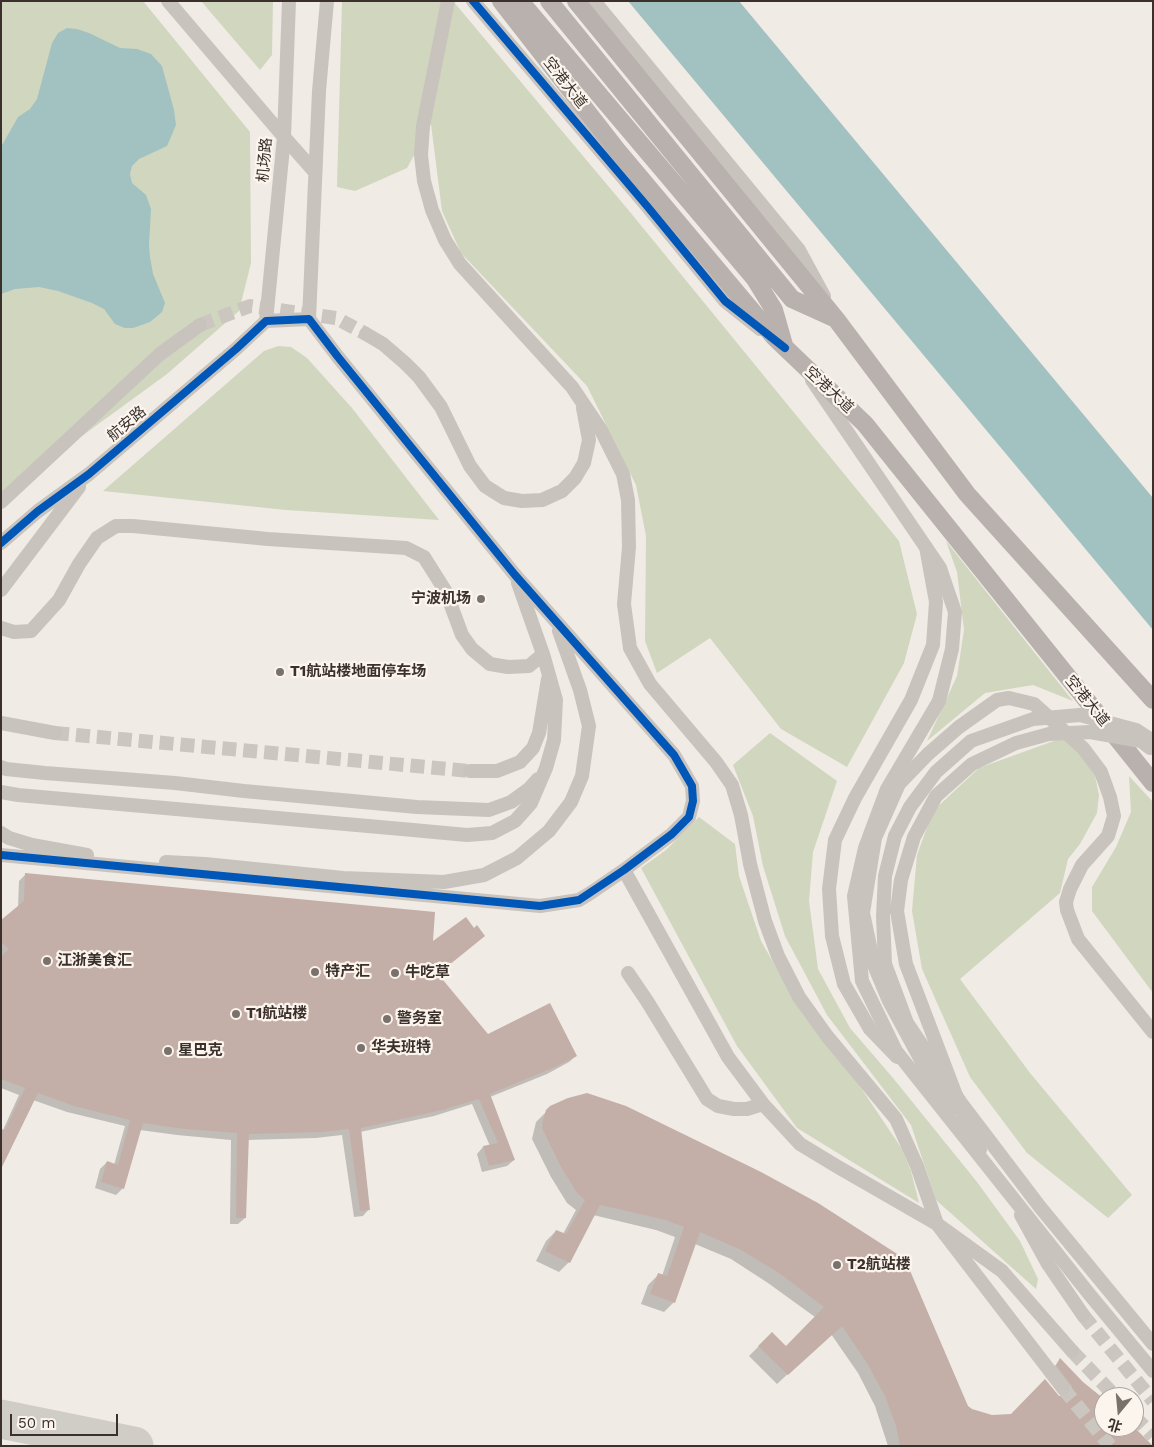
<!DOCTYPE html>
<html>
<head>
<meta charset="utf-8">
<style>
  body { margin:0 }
  #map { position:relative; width:1154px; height:1447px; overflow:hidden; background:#f0ebe5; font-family:"Work Sans","Noto Sans SC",sans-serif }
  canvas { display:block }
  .frame { position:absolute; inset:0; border:2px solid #3b302b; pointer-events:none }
  .north { position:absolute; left:1094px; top:1387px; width:50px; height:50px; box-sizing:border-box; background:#fbf5ee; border:1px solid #aea6a0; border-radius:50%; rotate:197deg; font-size:14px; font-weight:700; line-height:20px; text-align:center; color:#3b302b }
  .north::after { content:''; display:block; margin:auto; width:18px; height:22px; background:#7a716c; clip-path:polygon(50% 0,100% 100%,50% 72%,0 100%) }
  .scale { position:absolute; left:10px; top:1414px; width:108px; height:22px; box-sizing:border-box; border:2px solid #3b302b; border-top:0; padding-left:6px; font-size:15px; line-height:18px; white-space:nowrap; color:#3b302b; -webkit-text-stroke:4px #fbf5ee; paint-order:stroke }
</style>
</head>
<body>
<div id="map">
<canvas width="1154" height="1447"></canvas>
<div class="frame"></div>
<div class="north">北</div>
<div class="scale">50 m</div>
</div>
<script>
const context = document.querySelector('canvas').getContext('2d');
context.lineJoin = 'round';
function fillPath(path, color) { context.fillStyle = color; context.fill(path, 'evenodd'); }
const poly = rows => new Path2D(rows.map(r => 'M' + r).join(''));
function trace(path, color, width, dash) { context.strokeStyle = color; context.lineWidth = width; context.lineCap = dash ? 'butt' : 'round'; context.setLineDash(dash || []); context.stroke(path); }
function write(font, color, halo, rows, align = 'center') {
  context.font = font + ' "Work Sans","Noto Sans SC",sans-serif'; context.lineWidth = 4.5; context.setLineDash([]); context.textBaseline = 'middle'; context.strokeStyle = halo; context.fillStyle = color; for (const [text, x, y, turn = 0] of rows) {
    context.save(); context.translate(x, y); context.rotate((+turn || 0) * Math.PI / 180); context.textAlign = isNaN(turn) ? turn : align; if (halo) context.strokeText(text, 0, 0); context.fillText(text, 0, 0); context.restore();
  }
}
const green = poly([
  [1,1,143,1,250,132,251,263,239,311,167,374,1,495],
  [201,1,273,1,272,55,260,70],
  [342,1,453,1,630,212,899,541,917,614,904,663,847,767,781,729,710,638,657,673,645,641,646,536,636,485,587,386,461,253,442,211,431,124,407,168,355,191,337,187],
  [278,346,291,347,307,358,352,408,439,520,286,510,103,491,264,351],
  [946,541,1073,701,1033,685,985,693,927,741,957,676,964,630,957,572],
  [770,733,837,781,813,852,809,901,818,969,850,1028,893,1078,977,1182,1020,1241,1038,1279,1036,1289,936,1200,911,1125,827,1015,785,936,763,866,753,816,733,765],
  [1062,738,1077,749,1095,776,1099,795,1097,813,1080,844,1068,859,1060,893,960,979,1030,1073,1132,1195,1108,1218,1027,1153,970,1077,922,969,912,911,917,855,933,811,979,768],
  [1129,776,1153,802,1153,993,1092,911,1092,887,1116,847,1131,812],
  [699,817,735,844,739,876,761,941,802,1013,859,1085,902,1149,911,1171,919,1203,797,1128,737,1046,641,868,666,850]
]);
const water = poly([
  [628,1,739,1,1153,498,1153,630],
  [67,28,77,29,89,33,120,48,137,49,151,54,162,66,174,110,176,125,167,146,139,159,132,166,130,174,132,183,146,195,151,209,149,245,150,257,153,274,165,303,162,312,150,322,133,328,125,328,115,324,104,309,92,303,58,291,39,287,15,289,1,294,1,147,18,117,30,109,37,99,52,43,58,33]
]);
const shadow = poly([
  [26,874,431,943,473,930,483,936,437,974,488,1036,576,1056,569,1062,547,1074,490,1097,514,1160,507,1166,482,1172,477,1154,483,1147,490,1146,472,1104,434,1116,360,1132,369,1209,363,1216,354,1217,342,1135,316,1138,247,1140,245,1218,238,1224,230,1224,231,1140,177,1135,140,1130,123,1188,116,1195,95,1188,100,1169,107,1162,114,1165,125,1126,67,1112,33,1100,6,1156,3,1130,19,1095,1,1088,1,958,3,956,1,954,1,921,18,908,19,881],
  [551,1107,971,1410,991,1417,1011,1415,1062,1397,1047,1375,1060,1360,1068,1370,1104,1401,1104,1427,1132,1427,1151,1446,888,1446,875,1406,858,1373,831,1334,777,1384,749,1356,759,1346,786,1348,815,1317,768,1283,731,1259,695,1244,674,1302,664,1312,641,1304,648,1285,658,1275,662,1276,675,1237,656,1230,593,1215,569,1262,559,1272,536,1261,546,1241,556,1231,563,1234,576,1210,567,1203,551,1177,532,1139,536,1122]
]);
const taxiway = poly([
  [1,1419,134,1446]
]);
const building = poly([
  [25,873,435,912,433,941,466,917,474,928,477,925,485,936,438,974,488,1034,550,1003,577,1056,555,1067,490,1094,515,1160,489,1166,483,1146,498,1143,479,1099,442,1110,361,1128,370,1210,360,1211,349,1129,323,1132,249,1134,246,1218,236,1218,237,1133,184,1129,143,1123,124,1189,101,1182,107,1161,118,1165,130,1120,74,1106,38,1093,1,1169,1,1129,5,1130,25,1088,1,1079,1,956,9,949,1,942,1,920,24,901],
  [587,1093,626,1106,761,1172,818,1203,905,1259,968,1406,972,1409,992,1415,1011,1414,1045,1379,1059,1396,1068,1395,1071,1391,1072,1386,1056,1365,1060,1358,1083,1382,1104,1399,1104,1427,1134,1427,1153,1446,900,1446,896,1426,885,1396,867,1363,842,1326,788,1375,758,1346,772,1332,786,1346,824,1307,779,1273,741,1250,700,1232,675,1303,650,1294,658,1273,667,1276,684,1227,666,1220,600,1205,570,1263,545,1251,556,1230,566,1234,585,1200,577,1193,561,1167,542,1128,543,1120,546,1110,550,1106,568,1098]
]);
const minorTunnel = poly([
  [200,325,250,306,336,318,366,334],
  [55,733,470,771],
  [1083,1315,1153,1401],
  [1072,1351,1116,1397],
  [1063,1388,1110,1446],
  [1134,1416,1153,1436]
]);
const minor = poly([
  [168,1,284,137,314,171],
  [448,1,423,126,421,155,424,181,432,210,445,240,460,264,572,387,601,430,623,474,628,500,629,547,624,604,630,648,650,684,716,762,732,785,741,815,750,864,765,921,778,956,799,997,827,1036,896,1119,917,1166,937,1224,1063,1388],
  [473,1,647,206,725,301,760,329],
  [594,1,799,250,824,296],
  [309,319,319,91,327,1],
  [266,321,284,137,289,1],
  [366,334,383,344,405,363,419,377,441,407,470,466,485,486,504,498,522,501,542,500,562,491,575,478,584,463,589,440,583,408],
  [812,380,940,568,955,612,952,649,939,701],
  [1,502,160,354,200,325],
  [1,543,38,511,89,474,236,349,266,321],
  [1,590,79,487],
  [1,628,14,632,31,631,59,600,79,564,97,538,116,526,133,526,268,539,406,548,424,557,446,592,462,635,472,649,490,664,508,667,529,666,543,654],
  [1,723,55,733],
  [1,767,6,769,45,773,175,783,244,791,417,807,489,810,511,802,529,789,538,779],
  [470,771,497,771,520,762,533,748,539,733,548,679],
  [1,792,18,795,413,830,467,835,492,833,515,821,531,803,546,768,554,740,556,700,543,654,518,583],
  [1,833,9,838,32,845,87,855],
  [1,855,540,906,579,900,592,892,624,870,672,834,689,817,693,801,692,786,674,755,515,575,338,357,309,319,266,321],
  [166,862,205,864,343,878,444,882,484,875,517,858,549,831,571,802,582,776,589,726,580,690,559,631],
  [624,870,728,1057,763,1104,800,1144,838,1167,937,1224,1002,1271,1072,1351],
  [897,911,906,964,973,1140,980,1150],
  [628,973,647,1001,707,1099,718,1106,734,1109,747,1109,763,1104],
  [897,1057,870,1029,844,984,832,936,829,889,835,840,855,798,911,700,933,645,936,602,926,547],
  [949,1112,889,1001,874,965,863,913,875,838,899,784,928,754,959,727,997,700,1009,698,1034,704,1083,748,1101,772,1110,797,1114,816,1108,836,1082,865,1070,889,1066,902,1067,910,1078,939,1153,1032],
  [1021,1215,1048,1264,1083,1315]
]);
const major = poly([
  [501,1,617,150,774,337,865,424,1153,783],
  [520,1,755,279,774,310,784,345],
  [549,1,792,299,834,318],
  [576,1,836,319,967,494,1153,700]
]);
const minorBridge = poly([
  [939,701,887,789,865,848,854,896,862,981,896,1051,1090,1295,1153,1371],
  [1153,741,1136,730,1080,715,1033,719,971,741,936,772,910,807,895,836,885,876,883,916,885,964,907,1023,961,1103,1040,1207,1153,1344],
  [897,911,901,880,914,837,936,796,972,764,1016,743,1049,734,1090,732,1141,741,1150,748]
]);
const cycleway = poly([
  [473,1,647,206,725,301,785,348],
  [1,543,38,511,89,474,236,349,266,321,309,319,338,357,515,575,674,755,692,786,693,801,689,817,672,834,624,870,579,900,540,906,1,855]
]);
const markers = [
  [481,599,5,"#7a716c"],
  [280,672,5,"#7a716c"],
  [47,961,5,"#7a716c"],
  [315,972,5,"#7a716c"],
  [395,973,5,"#7a716c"],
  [236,1014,5,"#7a716c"],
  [387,1019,5,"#7a716c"],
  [361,1048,5,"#7a716c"],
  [168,1051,5,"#7a716c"],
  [837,1265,5,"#7a716c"]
];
const streetNames = [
  ["空港大道",565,83,52],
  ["机场路",265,160,-85],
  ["空港大道",829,390,43],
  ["航安路",127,424,-40],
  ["空港大道",1087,701,51]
];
const poiNames = [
  ["宁波机场",471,599,"right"],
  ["T1航站楼地面停车场",290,672],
  ["江浙美食汇",57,961],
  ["特产汇",325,972],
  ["牛吃草",405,973],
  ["T1航站楼",246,1014],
  ["警务室",397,1019],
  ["华夫班特",371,1048],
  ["星巴克",178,1051],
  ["T2航站楼",847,1265]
];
fillPath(green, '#d1d6bf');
fillPath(water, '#a1c2c1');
fillPath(shadow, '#0003');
trace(taxiway, '#d0ccc6', 39);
fillPath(building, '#c3afa7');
trace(minorTunnel, '#ccc6c0', 14, [14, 7]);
trace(minor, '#c9c3be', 14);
trace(major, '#b8b1ad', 18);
trace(minorBridge, '#c9c3be', 14);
trace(cycleway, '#0057b8', 8);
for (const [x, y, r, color] of markers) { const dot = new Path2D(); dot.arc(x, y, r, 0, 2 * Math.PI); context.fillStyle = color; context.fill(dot); trace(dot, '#fbf5ee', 2); }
write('15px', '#3b302b', '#fbf5ee', streetNames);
write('bold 15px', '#3b302b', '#fbf5ee', poiNames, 'left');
</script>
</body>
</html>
